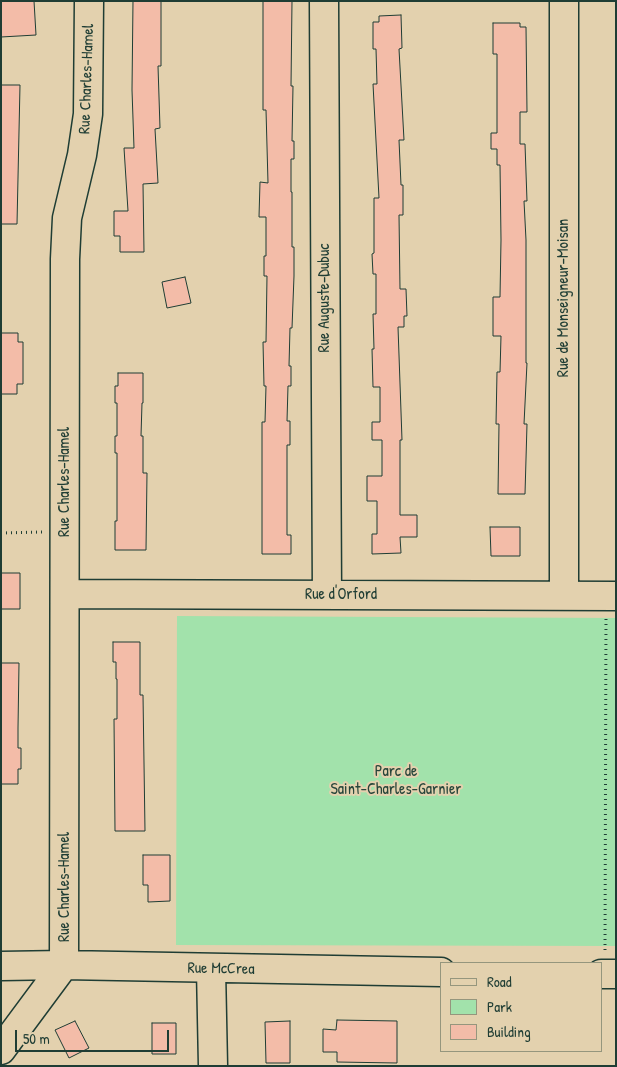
<!DOCTYPE html>
<html>
<head>
<meta charset="utf-8">
<style>
  body { margin:0 }
  #map { position:relative; width:617px; height:1067px; overflow:hidden; background:#e3d1ae; font-family:"Patrick Hand",sans-serif }
  canvas { display:block }
  .frame { position:absolute; inset:0; border:2px solid #1f3d34; pointer-events:none }
  .legend { position:absolute; left:440px; top:962px; width:162px; height:90px; box-sizing:border-box; background:#e3d1ae; border:1px solid #95967d; margin:0; padding:6px 9px; list-style:none; font-size:15px; color:#1f3d34 }
  .legend li { display:flex; align-items:center; gap:10px; height:25px }
  .legend b { width:25px; border:1px solid #95967d }
  .scale { position:absolute; left:15px; top:1030px; width:154px; height:22px; box-sizing:border-box; border:2px solid #1f3d34; border-top:0; padding-left:6px; font-size:15px; line-height:18px; white-space:nowrap; color:#1f3d34; -webkit-text-stroke:4px #e3d1ae; paint-order:stroke }
</style>
</head>
<body>
<div id="map">
<canvas width="617" height="1067"></canvas>
<div class="frame"></div>
<ul class="legend">
<li><b style="height:6px;background:#e3d1ae"></b>Road</li>
<li><b style="height:14px;background:#a2e2ab"></b>Park</li>
<li><b style="height:14px;background:#f3bca8"></b>Building</li>
</ul>
<div class="scale">50 m</div>
</div>
<script>
const context = document.querySelector('canvas').getContext('2d');
context.lineJoin = 'round';
function fillPath(path, color) { context.fillStyle = color; context.fill(path, 'evenodd'); }
const poly = rows => new Path2D(rows.map(r => 'M' + r).join(''));
function trace(path, color, width, dash) { context.strokeStyle = color; context.lineWidth = width; context.lineCap = dash ? 'butt' : 'round'; context.setLineDash(dash || []); context.stroke(path); }
function write(font, color, halo, rows, align = 'center') {
  context.font = font + ' "Patrick Hand",sans-serif'; context.lineWidth = 4; context.setLineDash([]); context.textBaseline = 'middle'; context.strokeStyle = halo; context.fillStyle = color; for (const [text, x, y, turn = 0] of rows) {
    context.save(); context.translate(x, y); context.rotate((+turn || 0) * Math.PI / 180); context.textAlign = isNaN(turn) ? turn : align; if (halo) context.strokeText(text, 0, 0); context.fillText(text, 0, 0); context.restore();
  }
}
const green = poly([
  [177,616,616,618,616,946,176,945]
]);
const building = poly([
  [1,1,34,1,36,35,1,37,1,1],
  [133,1,161,1,161,66,158,66,160,128,155,129,158,183,143,184,144,252,120,252,120,236,114,236,114,211,128,211,124,148,134,148,132,90,133,1],
  [263,1,292,1,291,86,293,86,292,141,294,141,294,159,291,159,291,192,292,192,292,247,294,247,294,276,292,328,290,328,289,366,291,366,291,386,288,386,287,421,290,421,290,445,287,445,287,535,291,535,291,554,262,554,262,422,265,422,266,386,264,386,263,342,266,342,267,276,264,276,264,256,266,256,266,217,259,217,260,182,268,183,266,110,263,110,263,1],
  [401,15,402,48,399,49,404,140,399,140,401,185,403,185,403,215,399,215,400,289,406,289,407,316,404,316,404,327,398,327,402,440,400,440,400,515,417,515,417,537,400,537,401,553,372,554,372,534,377,534,377,501,367,501,367,476,382,476,382,440,372,440,372,422,380,422,380,387,373,387,372,349,374,349,373,314,376,314,376,274,373,274,372,254,374,253,374,198,379,198,373,84,377,84,376,49,373,49,373,22,379,22,379,16,401,15],
  [493,23,520,23,520,27,526,27,527,112,520,112,520,144,525,144,527,201,524,201,526,240,526,363,527,363,524,424,527,424,525,494,498,494,499,424,496,424,497,372,500,372,501,336,493,336,493,297,500,297,501,240,500,165,497,165,497,149,491,149,491,133,497,133,497,54,493,54,493,23],
  [1,85,20,85,17,224,1,224,1,85],
  [185,277,191,303,167,308,162,282,185,277],
  [1,333,18,333,18,342,23,342,23,384,17,384,17,394,1,394,1,333],
  [118,373,143,373,143,403,142,403,141,436,143,436,143,473,147,473,146,550,115,550,115,521,117,521,117,453,115,453,115,436,117,436,117,403,115,403,115,386,118,386,118,373],
  [490,527,520,527,520,556,491,556,490,527],
  [1,573,20,573,20,609,1,609,1,573],
  [113,642,140,642,140,695,143,695,145,831,115,831,114,719,117,719,117,679,116,679,116,662,113,662,113,642],
  [1,663,19,663,18,728,18,748,21,748,21,769,18,769,18,784,1,784,1,663],
  [143,855,170,855,170,901,148,902,148,885,143,885,143,855],
  [337,1020,397,1021,397,1063,337,1062,337,1052,323,1052,323,1029,336,1030,337,1020],
  [75,1021,89,1048,69,1058,55,1030,75,1021],
  [290,1021,290,1063,266,1063,265,1022,290,1021],
  [152,1023,176,1023,176,1054,152,1054,152,1023]
]);
const path = poly([
  [1,533,42,532],
  [605,950,606,619]
]);
const minor = poly([
  [324,1,327,595],
  [66,594,616,596],
  [564,596,564,1],
  [64,965,65,259,67,218,82,155,88,114,89,1],
  [1,966,64,965,441,972],
  [211,969,213,1066],
  [601,974,616,974],
  [1,1050,64,965]
]);
const streetNames = [
  ["Rue Charles-Hamel",87,79,-88],
  ["Rue Auguste-Dubuc",325,298,-90],
  ["Rue de Monseigneur-Moisan",564,298,-90],
  ["Rue Charles-Hamel",65,482,-90],
  ["Rue d'Orford",341,595],
  ["Rue Charles-Hamel",65,887,-90],
  ["Rue McCrea",221,969,1]
];
const parkNames = [
  ["Parc de",396,772],
  ["Saint-Charles-Garnier",396,790]
];
fillPath(green, '#a2e2ab');
fillPath(building, '#f3bca8');
trace(building, '#1f3d34', 1);
trace(minor, '#1f3d34', 31);
trace(path, '#1f3d34', 3, [1, 4]);
trace(minor, '#e3d1ae', 28);
write('16px', '#1f3d34', '#e3d1ae', streetNames);
write('16px', '#26453a', '#e3d1ae', parkNames);
</script>
</body>
</html>
